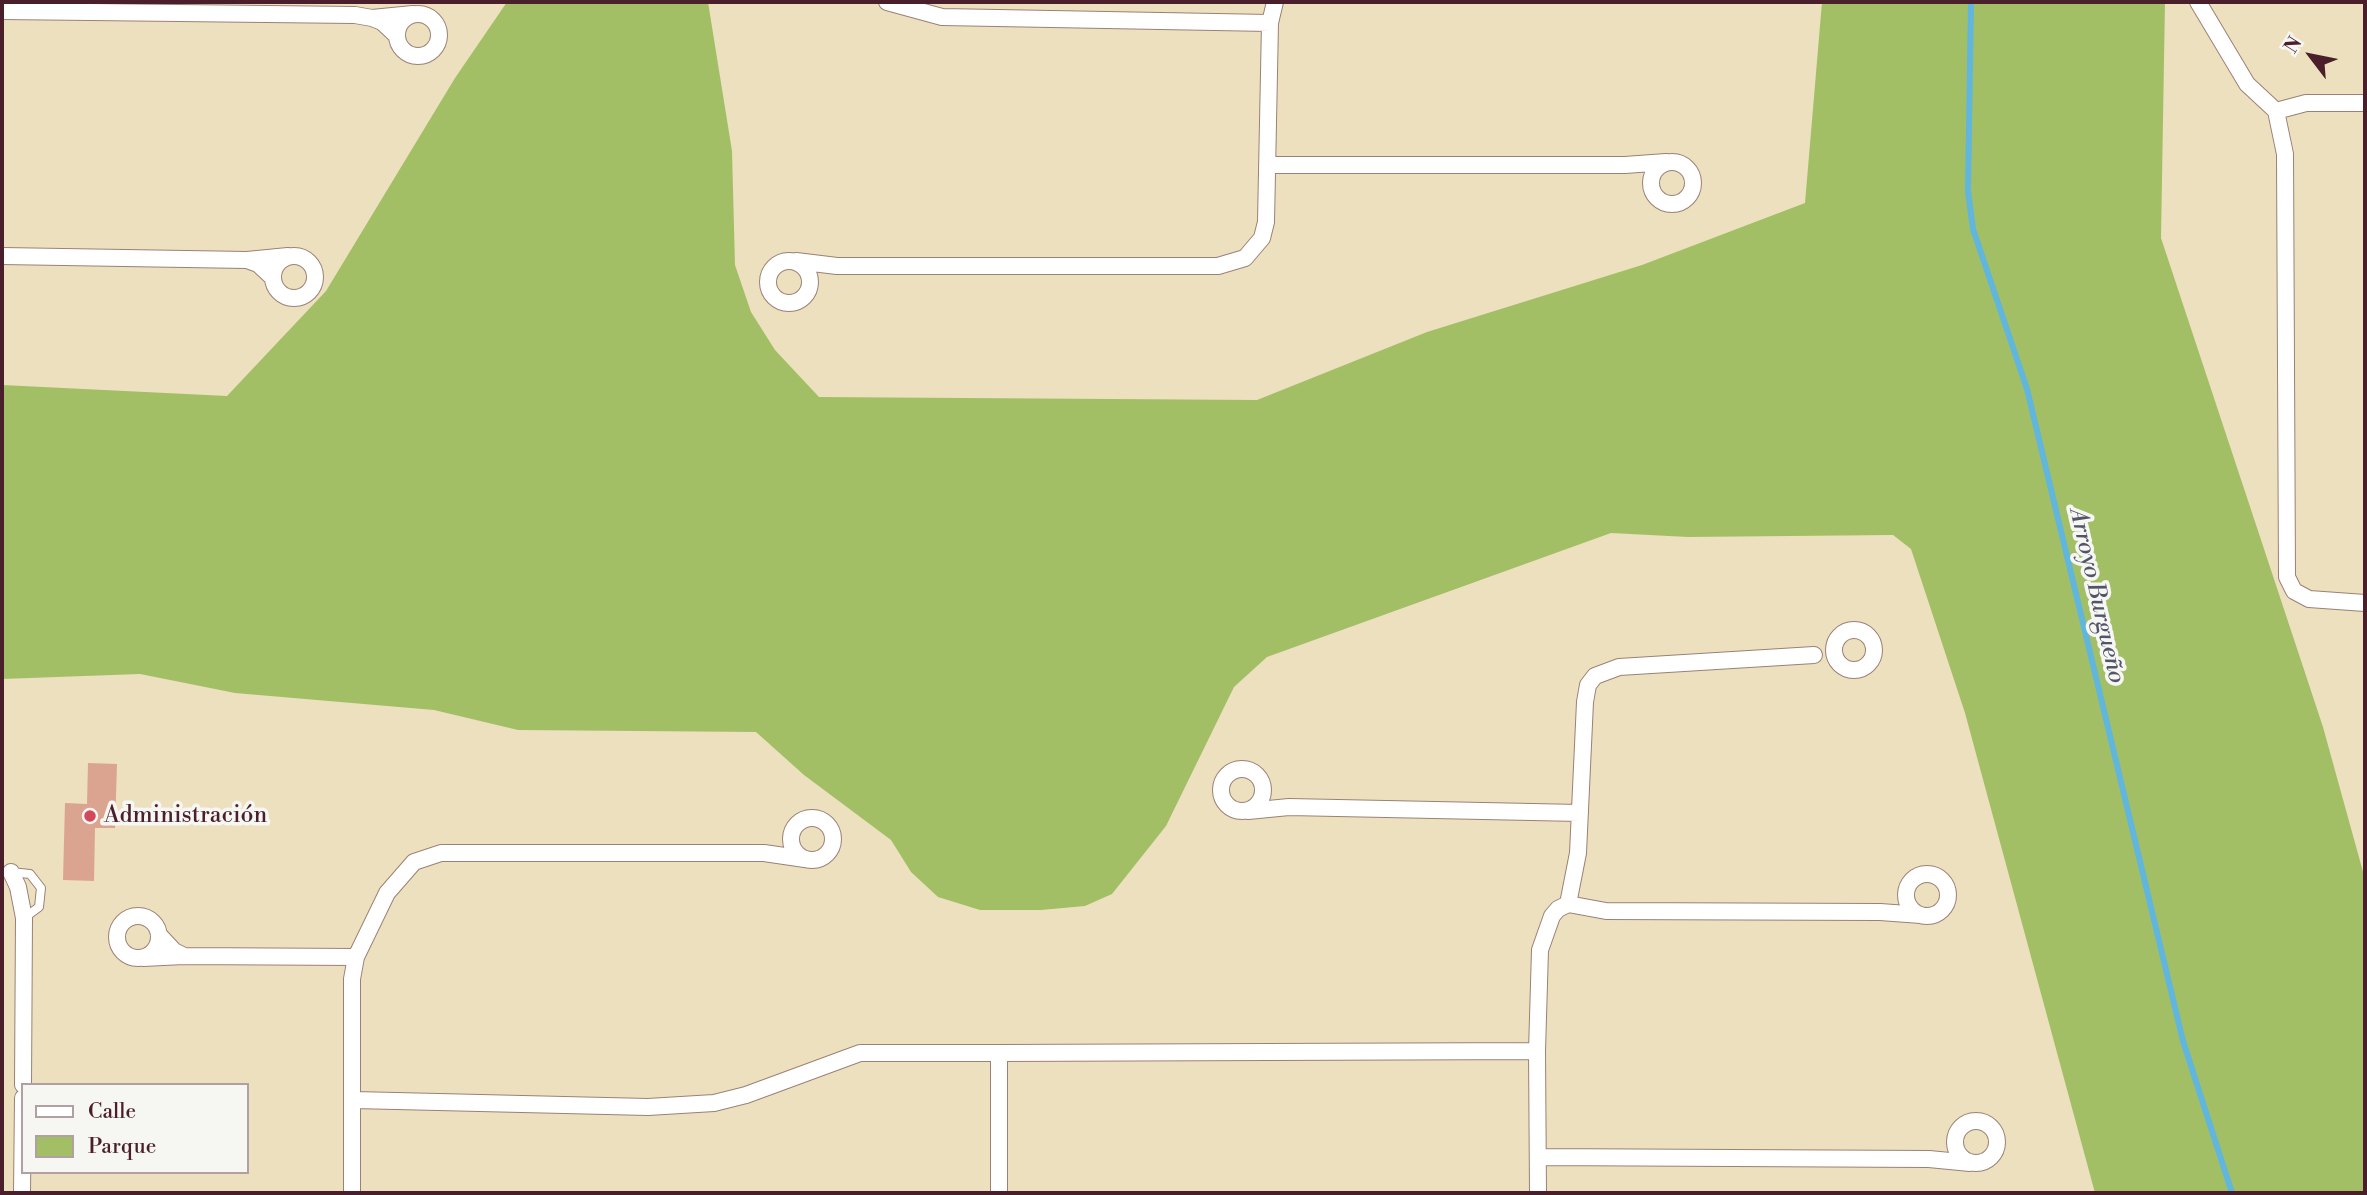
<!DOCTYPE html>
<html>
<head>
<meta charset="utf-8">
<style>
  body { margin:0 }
  #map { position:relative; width:2367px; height:1195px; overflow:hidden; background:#ede0bf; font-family:"Libre Bodoni",serif }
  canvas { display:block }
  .frame { position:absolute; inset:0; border:4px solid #4a1f2b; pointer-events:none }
  .legend { position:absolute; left:21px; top:1083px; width:228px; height:91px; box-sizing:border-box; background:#f6f6f2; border:2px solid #b1a0a2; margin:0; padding:9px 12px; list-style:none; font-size:21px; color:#4a1f2b }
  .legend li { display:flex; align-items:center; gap:14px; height:35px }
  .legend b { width:35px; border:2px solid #b1a0a2 }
  .north { position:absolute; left:2276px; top:21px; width:70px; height:70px; -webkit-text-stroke:5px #f6f6f2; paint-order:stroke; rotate:302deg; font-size:19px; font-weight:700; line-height:28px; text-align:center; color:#4a1f2b }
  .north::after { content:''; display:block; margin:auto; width:24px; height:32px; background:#4a1f2b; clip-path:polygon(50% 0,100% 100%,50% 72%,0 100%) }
</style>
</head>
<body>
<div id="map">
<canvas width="2367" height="1195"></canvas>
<div class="frame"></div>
<ul class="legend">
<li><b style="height:9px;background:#fff"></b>Calle</li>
<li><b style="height:19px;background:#a3bf66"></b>Parque</li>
</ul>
<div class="north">N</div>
</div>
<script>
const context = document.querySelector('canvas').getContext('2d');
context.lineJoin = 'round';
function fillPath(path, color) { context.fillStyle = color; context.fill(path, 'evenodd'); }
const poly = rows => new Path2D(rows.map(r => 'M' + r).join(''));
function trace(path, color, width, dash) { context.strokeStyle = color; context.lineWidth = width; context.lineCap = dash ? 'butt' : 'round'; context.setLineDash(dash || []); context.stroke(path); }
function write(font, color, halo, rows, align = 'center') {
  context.font = font + ' "Libre Bodoni",serif'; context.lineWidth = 7; context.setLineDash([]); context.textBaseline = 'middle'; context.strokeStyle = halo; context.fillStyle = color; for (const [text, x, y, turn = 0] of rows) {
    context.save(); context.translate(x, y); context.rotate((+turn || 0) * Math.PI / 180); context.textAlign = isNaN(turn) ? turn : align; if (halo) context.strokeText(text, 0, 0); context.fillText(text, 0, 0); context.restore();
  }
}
const green = poly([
  [507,2,708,2,732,151,735,265,751,312,775,350,819,397,1257,400,1427,332,1642,265,1805,203,1822,2,2165,2,2161,238,2323,727,2365,879,2365,1193,2095,1193,1965,713,1911,549,1893,535,1688,537,1611,533,1267,657,1234,687,1166,826,1112,894,1085,906,1041,910,980,910,938,897,911,872,891,840,804,775,756,732,518,730,434,710,235,693,140,674,2,679,2,385,227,396,326,291,455,78]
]);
const stream = poly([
  [1971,2,1968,191,1973,229,2027,389,2183,1041,2232,1193]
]);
const building = poly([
  [88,763,117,764,115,828,95,828,94,881,63,880,65,803,87,804]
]);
const lane = poly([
  [11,872,30,874,41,888,39,907,24,918]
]);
const street = poly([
  [887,2,942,17,1270,23],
  [2198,2,2247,84,2276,111,2306,103,2365,103],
  [2,11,355,15,372,18],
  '397 35a21 21 0 1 1 42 0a21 21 0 1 1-42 0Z',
  [397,36,382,22,372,18,413,14],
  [2276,111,2285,154,2287,577,2294,591,2309,599,2365,603],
  '1651 183a21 21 0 1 1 42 0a21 21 0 1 1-42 0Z',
  [1267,165,1625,165,1666,162],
  '273 277a21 21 0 1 1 42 0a21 21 0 1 1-42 0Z',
  [2,256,247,260],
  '768 282a21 21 0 1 1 42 0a21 21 0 1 1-42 0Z',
  [796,261,837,266,1218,266,1245,258,1262,238,1266,222,1270,23,1275,2],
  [273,278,258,264,247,260,288,256],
  '1834 650a20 20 0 1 1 40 0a20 20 0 1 1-40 0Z',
  '1221 790a21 21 0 1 1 42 0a21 21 0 1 1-42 0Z',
  [1248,811,1289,807,1580,813],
  '791 839a21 21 0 1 1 42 0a21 21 0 1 1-42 0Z',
  [11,872,18,887,24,918,23,1085],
  '1906 895a21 21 0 1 1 42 0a21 21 0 1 1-42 0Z',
  [1568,904,1578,853,1585,702,1588,685,1595,676,1619,667,1814,655],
  '117 937a21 21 0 1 1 42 0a21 21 0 1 1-42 0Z',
  [184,956,356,957],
  [143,958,184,956,174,951,160,936],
  [999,1053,1537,1051],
  [354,1100,648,1107,714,1103,746,1095,860,1053,999,1053,999,1193],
  '1955 1142a21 21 0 1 1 42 0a21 21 0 1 1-42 0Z',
  [1538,1157,1929,1159,1970,1163],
  [22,1193,23,1098],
  [352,1193,352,979,356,957,387,893,414,862,441,853,764,853,805,859],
  [1538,1193,1537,1051,1540,950,1552,916,1558,909,1568,904,1606,911,1880,912,1921,915]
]);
const markers = [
  [90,816,7,"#d1495b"]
];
const poiNames = [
  ["Administración",104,816]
];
const waterNames = [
  ["Arroyo Burgueño",2096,596,77]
];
fillPath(green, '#a3bf66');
trace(stream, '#60b6dc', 6);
fillPath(building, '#dba491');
trace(lane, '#9c8075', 10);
trace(street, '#9c8075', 18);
trace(lane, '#fff', 8);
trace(street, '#fff', 16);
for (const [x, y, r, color] of markers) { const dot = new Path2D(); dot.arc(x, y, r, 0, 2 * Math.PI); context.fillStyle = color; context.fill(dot); trace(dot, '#f6f6f2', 2.5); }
write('23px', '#4a1f2b', '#f6f6f2', poiNames, 'left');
write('italic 24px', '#525469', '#f6f6f2', waterNames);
</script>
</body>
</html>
